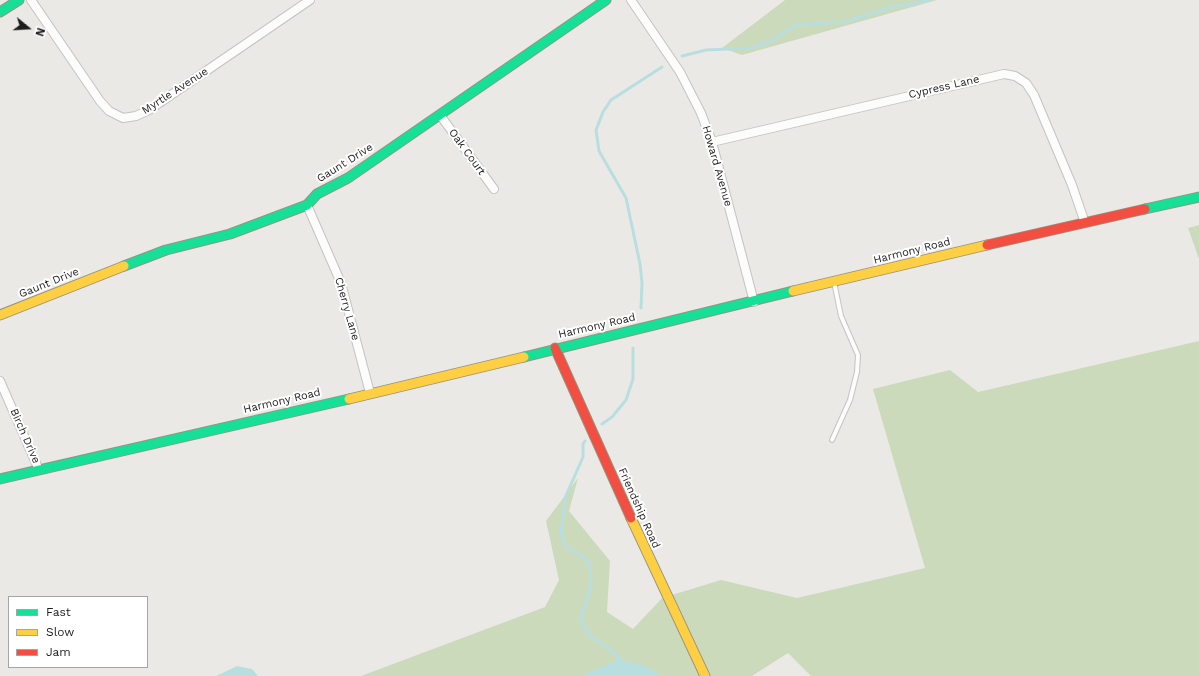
<!DOCTYPE html>
<html>
<head>
<meta charset="utf-8">
<style>
  body { margin:0 }
  #map { position:relative; width:1199px; height:676px; overflow:hidden; background:#ebe9e6; font-family:"Work Sans",sans-serif }
  canvas { display:block }
  .legend { position:absolute; left:8px; top:596px; width:140px; height:72px; box-sizing:border-box; background:#fff; border:1px solid #a5a5a5; margin:0; padding:5px 7px; list-style:none; font-size:12px; color:#1d1d1d }
  .legend li { display:flex; align-items:center; gap:8px; height:20px }
  .legend b { width:20px; border:1px solid #a5a5a5 }
  .north { position:absolute; left:8px; top:8px; width:40px; height:40px; -webkit-text-stroke:3px #fff; paint-order:stroke; rotate:108deg; font-size:11px; font-weight:700; line-height:16px; text-align:center; color:#1d1d1d }
  .north::after { content:''; display:block; margin:auto; width:14px; height:18px; background:#1d1d1d; clip-path:polygon(50% 0,100% 100%,50% 72%,0 100%) }
</style>
</head>
<body>
<div id="map">
<canvas width="1199" height="676"></canvas>
<ul class="legend">
<li><b style="height:5px;background:#16e098"></b>Fast</li>
<li><b style="height:5px;background:#ffcf43"></b>Slow</li>
<li><b style="height:5px;background:#f24e42"></b>Jam</li>
</ul>
<div class="north">N</div>
</div>
<script>
const context = document.querySelector('canvas').getContext('2d');
context.lineJoin = 'round';
function fillPath(path, color) { context.fillStyle = color; context.fill(path, 'evenodd'); }
const poly = rows => new Path2D(rows.map(r => 'M' + r).join(''));
function trace(path, color, width, dash) { context.strokeStyle = color; context.lineWidth = width; context.lineCap = dash ? 'butt' : 'round'; context.setLineDash(dash || []); context.stroke(path); }
function write(font, color, halo, rows, align = 'center') {
  context.font = font + ' "Work Sans",sans-serif'; context.lineWidth = 4; context.setLineDash([]); context.textBaseline = 'middle'; context.strokeStyle = halo; context.fillStyle = color; for (const [text, x, y, turn = 0] of rows) {
    context.save(); context.translate(x, y); context.rotate((+turn || 0) * Math.PI / 180); context.textAlign = isNaN(turn) ? turn : align; if (halo) context.strokeText(text, 0, 0); context.fillText(text, 0, 0); context.restore();
  }
}
const forest = poly([
  [785,0,937,0,742,55,722,48],
  [1199,225,1199,259,1188,228],
  [1199,341,1199,676,811,676,788,653,752,676,361,676,545,607,559,580,546,521,578,478,569,511,610,561,607,612,633,629,662,598,721,580,797,598,925,568,873,389,950,370,978,392]
]);
const water = poly([
  [617,660,643,665,655,671,660,676,581,676],
  [237,666,252,669,258,676,216,676]
]);
const stream = poly([
  [682,56,706,50,751,48,771,41,796,25,844,22,892,7,930,0],
  [641,308,642,283,640,264,626,198,599,151,596,130,603,112,611,100,662,67],
  [602,424,612,417,626,400,633,379,633,348],
  [585,441,583,444,583,457,565,498,561,535,567,548,584,557,590,564,591,586,583,611,581,620,582,624,592,637,616,654,623,662]
]);
const lane = poly([
  [832,440,850,400,857,372,858,355,841,316,834,282]
]);
const street = poly([
  [31,0,100,101,109,111,123,118,136,116,149,110,310,0],
  [631,0,680,72,701,113,712,142,754,302],
  [440,115,494,189],
  [712,142,1004,74,1015,76,1026,83,1034,95,1072,185,1085,223],
  [307,205,341,283,370,393],
  [0,381,39,470]
]);
const fast = poly([
  [0,12,19,0],
  [1145,209,1199,197],
  [124,266,166,250,230,234,307,205,317,194,348,178,606,0],
  [524,357,793,291],
  [0,479,349,399]
]);
const slow = poly([
  [793,291,987,245],
  [0,315,124,266],
  [349,399,524,357],
  [631,518,705,676]
]);
const jam = poly([
  [987,245,1145,209],
  [555,348,631,518]
]);
const streetNames = [
  ["Cypress Lane",944,87,-13],
  ["Myrtle Avenue",175,91,-33],
  ["Oak Court",467,152,54],
  ["Gaunt Drive",345,163,-32],
  ["Howard Avenue",717,166,74],
  ["Harmony Road",912,251,-14],
  ["Gaunt Drive",49,283,-22],
  ["Cherry Lane",347,309,74],
  ["Harmony Road",597,326,-13],
  ["Harmony Road",282,401,-13],
  ["Birch Drive",25,436,66],
  ["Friendship Road",639,508,66]
];
fillPath(forest, '#cbdabb');
fillPath(water, '#b9dee0');
trace(stream, '#b9dee0', 3);
trace(lane, '#c4c3c2', 6);
trace(street, '#c4c3c2', 10);
trace(fast, '#96947e', 11);
trace(slow, '#96947e', 11);
trace(jam, '#96947e', 11);
trace(lane, '#fcfcfb', 4);
trace(street, '#fcfcfb', 8);
trace(fast, '#16e098', 9);
trace(slow, '#ffcf43', 9);
trace(jam, '#f24e42', 9);
write('11px', '#1d1d1d', '#fff', streetNames);
</script>
</body>
</html>
